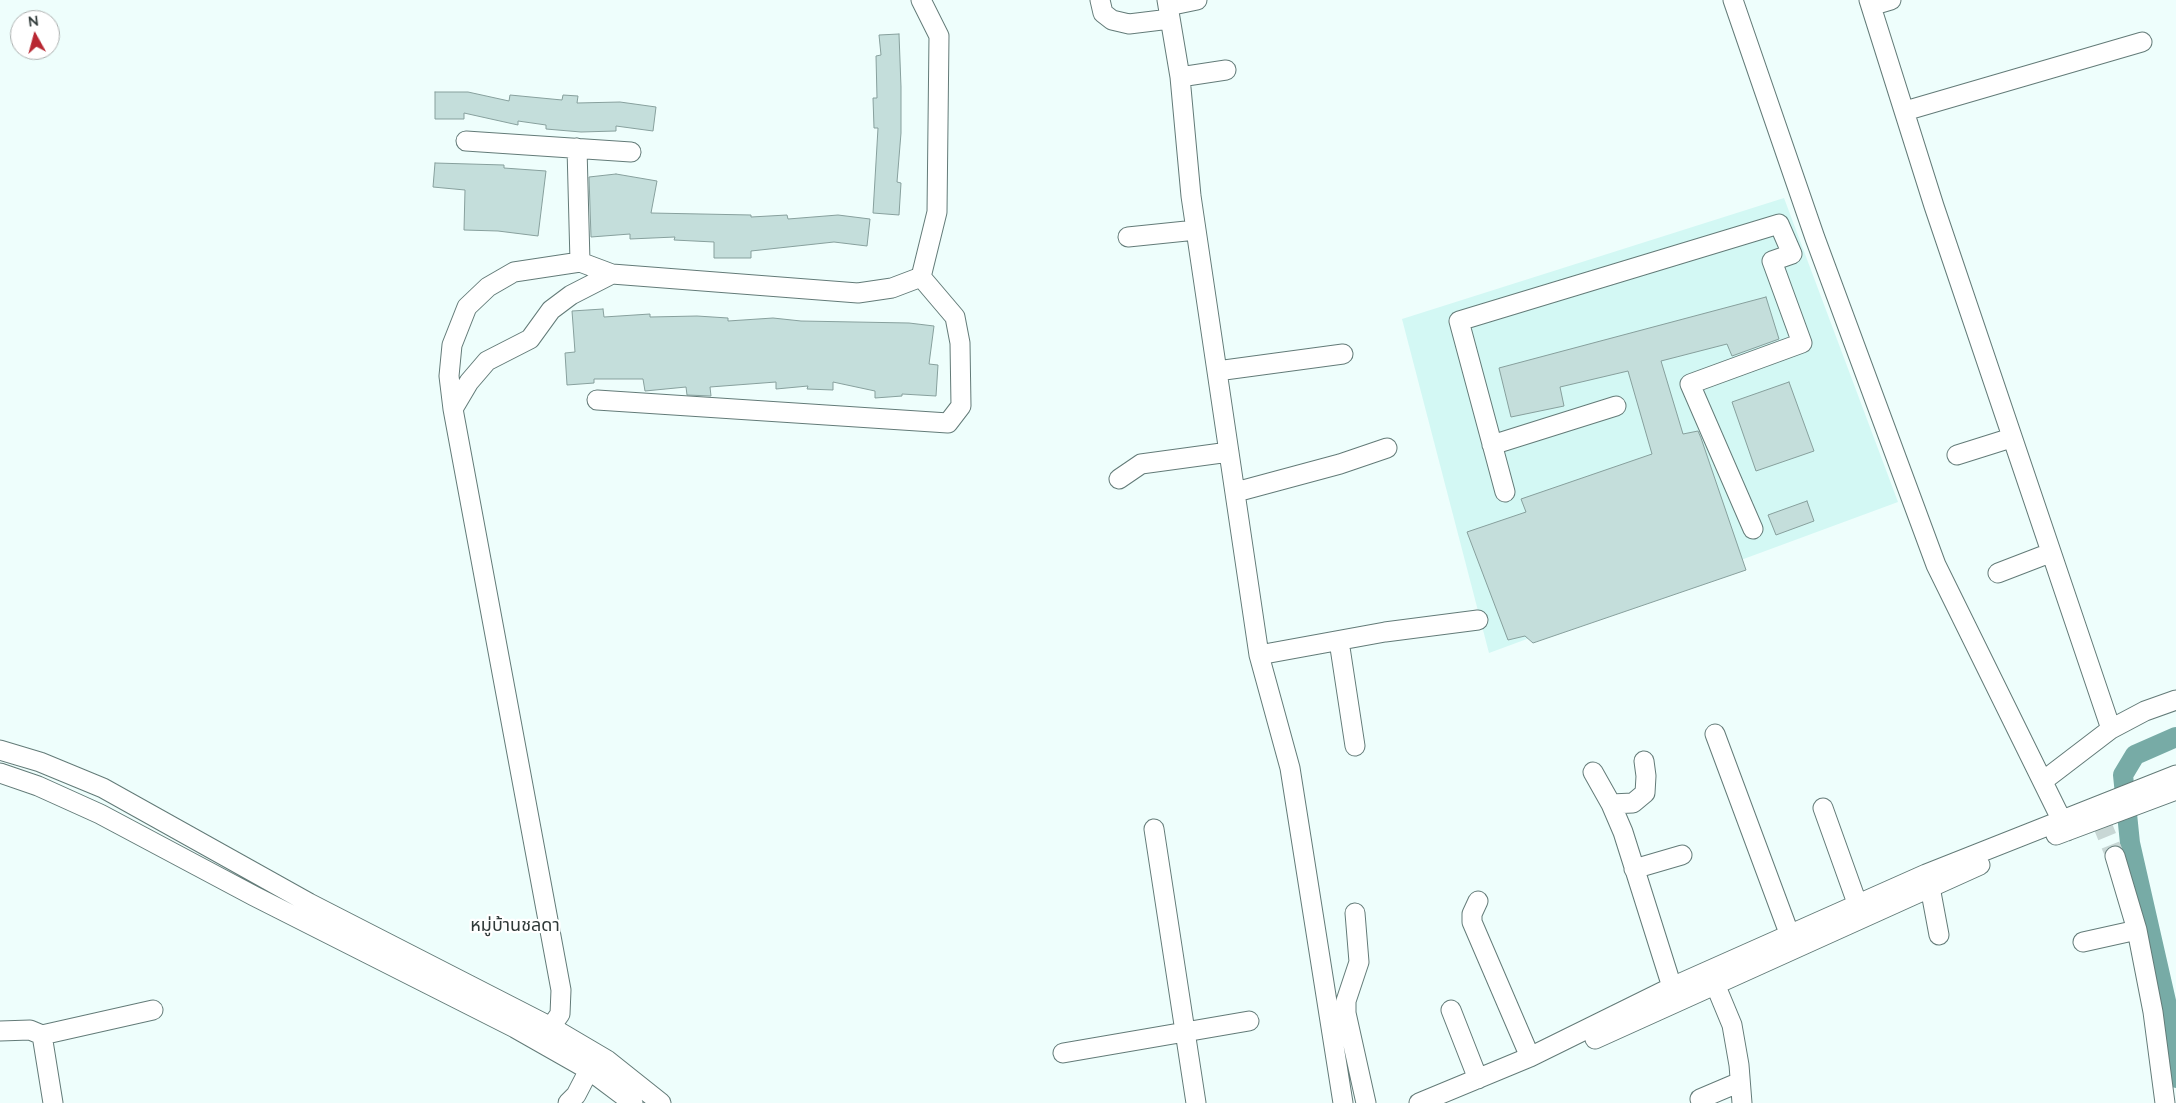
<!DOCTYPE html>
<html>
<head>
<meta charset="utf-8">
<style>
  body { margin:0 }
  #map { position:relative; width:2176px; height:1103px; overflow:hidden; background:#eefefc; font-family:Mulish,sans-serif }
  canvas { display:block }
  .north { position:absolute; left:10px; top:10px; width:50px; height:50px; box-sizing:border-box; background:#fff; border:1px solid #acb0af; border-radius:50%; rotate:353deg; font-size:14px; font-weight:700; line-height:20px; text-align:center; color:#2f3938 }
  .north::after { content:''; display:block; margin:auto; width:18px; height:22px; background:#b82732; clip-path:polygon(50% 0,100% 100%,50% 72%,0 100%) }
</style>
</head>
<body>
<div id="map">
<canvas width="2176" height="1103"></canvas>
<div class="north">N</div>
</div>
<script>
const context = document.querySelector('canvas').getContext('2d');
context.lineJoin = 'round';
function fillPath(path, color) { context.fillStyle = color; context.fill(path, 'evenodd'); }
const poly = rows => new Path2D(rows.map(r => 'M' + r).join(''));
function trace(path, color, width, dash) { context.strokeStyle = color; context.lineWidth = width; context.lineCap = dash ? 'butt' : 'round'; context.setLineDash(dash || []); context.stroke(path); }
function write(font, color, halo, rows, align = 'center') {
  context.font = font + ' Mulish,"Noto Sans Thai",sans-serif'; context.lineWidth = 4.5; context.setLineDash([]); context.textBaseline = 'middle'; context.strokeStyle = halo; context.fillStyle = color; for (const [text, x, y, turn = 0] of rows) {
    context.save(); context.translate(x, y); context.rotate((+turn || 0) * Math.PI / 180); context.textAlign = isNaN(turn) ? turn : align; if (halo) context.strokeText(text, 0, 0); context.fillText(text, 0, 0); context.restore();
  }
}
const built = poly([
  [1784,198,1898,502,1489,653,1402,319]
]);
const canal = poly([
  [2176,737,2135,755,2123,775,2130,843,2173,1032,2176,1078]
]);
const building = poly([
  [899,34,901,87,901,133,897,182,901,183,899,215,873,213,878,128,874,128,873,98,877,98,876,56,881,55,879,35,899,34],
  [435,92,468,92,509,101,510,95,562,100,563,95,578,96,577,103,620,102,656,107,653,131,616,126,616,131,581,132,546,129,546,125,518,121,518,125,464,113,464,119,435,119,435,92],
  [435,163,504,165,504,168,546,171,538,236,498,231,464,230,465,190,433,187,435,163],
  [616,174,657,181,651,213,751,215,751,217,787,215,788,219,838,215,870,219,867,246,834,242,751,251,751,258,714,258,714,242,674,240,675,237,630,239,630,234,591,237,589,177,616,174],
  [1766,297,1779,339,1732,356,1727,344,1661,361,1683,434,1698,431,1701,438,1746,570,1533,643,1525,636,1508,640,1467,532,1526,512,1521,499,1652,454,1628,371,1560,387,1564,406,1511,417,1499,368,1766,297],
  [603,309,604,317,650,314,650,317,697,316,728,318,728,321,773,318,801,321,909,323,934,326,929,364,938,365,936,396,902,394,902,396,875,398,875,391,833,382,833,390,807,389,808,386,776,389,776,382,710,387,711,396,687,395,686,387,645,391,643,379,594,379,594,383,567,385,565,353,575,352,572,311,603,309],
  [1789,382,1814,451,1756,471,1732,402,1789,382],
  [1807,501,1814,521,1776,535,1768,515,1807,501]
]);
const minorTunnel = poly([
  [2100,819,2115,856]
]);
const minor = poly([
  [1100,0,1103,13,1112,20,1129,24,1170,19],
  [1167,0,1180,77,1191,196,1259,655,1290,768,1343,1103],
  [1733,0,1815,238,1936,565,2067,831],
  [1869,0,1934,206,2111,729,2145,711,2176,700],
  [1168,6,1197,0],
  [1871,6,1891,0],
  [1180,77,1226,70],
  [1905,111,2142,42],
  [466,141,631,152],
  [577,148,580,262],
  [1128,237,1196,230],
  [1217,371,1343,354],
  [597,400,948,423,961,406,960,343,955,317,921,277],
  [453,409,469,382,487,361,530,339,551,310,571,295,612,274],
  [1492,445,1616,406],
  [1957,455,2011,438],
  [1119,479,1141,464,1229,452],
  [1236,492,1340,464,1387,448],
  [1505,492,1459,321,1779,224,1792,254,1772,261,1802,343,1690,384,1753,529],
  [1998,573,2050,553],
  [1339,641,1355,746],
  [1259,655,1385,632,1478,620],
  [1715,734,1789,933],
  [0,750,40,762,103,788,309,903,551,1027,607,1060,661,1103],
  [1593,772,1611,804,1623,832,1672,987],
  [0,773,38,786,100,814,254,896,515,1028,589,1070,633,1103],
  [2043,781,2111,729],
  [1611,804,1633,803,1645,793,1646,776,1644,761],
  [1823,808,1857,903],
  [1154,829,1196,1103],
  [2056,835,2176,790],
  [2115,856,2137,930,2153,1012,2165,1103],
  [1634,869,1682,855],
  [1930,887,1939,935],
  [1478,901,1472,914,1472,922,1530,1057],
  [1355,913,1359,962,1346,1001,1346,1013,1366,1103],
  [2083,942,2137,930],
  [1715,984,1732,1025,1739,1065,1742,1103],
  [1451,1010,1478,1079],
  [0,1031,30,1030,42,1035,153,1010],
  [42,1035,53,1103],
  [1595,1039,1980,865],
  [540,1042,560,1014,561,990,453,409,449,376,452,345,467,307,488,287,514,272,580,262,612,274,858,293,892,288,921,277,937,212,939,36,921,0],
  [1063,1053,1249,1021],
  [1700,1099,1740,1082],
  [568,1103,576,1095,589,1070],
  [1419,1103,1530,1057,1672,987,1926,874,2176,775]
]);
const quarterNames = [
  ["หมู่บ้านชลดา",515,926]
];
fillPath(built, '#d3f8f4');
trace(canal, '#77aba6', 20);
fillPath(building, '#c4dedb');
trace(building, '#87a09d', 1);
trace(minorTunnel, '#c8d7d5', 19, [19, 9]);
trace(minor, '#637b78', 21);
trace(minor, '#fff', 19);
write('18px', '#2f3938', '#fff', quarterNames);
</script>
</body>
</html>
